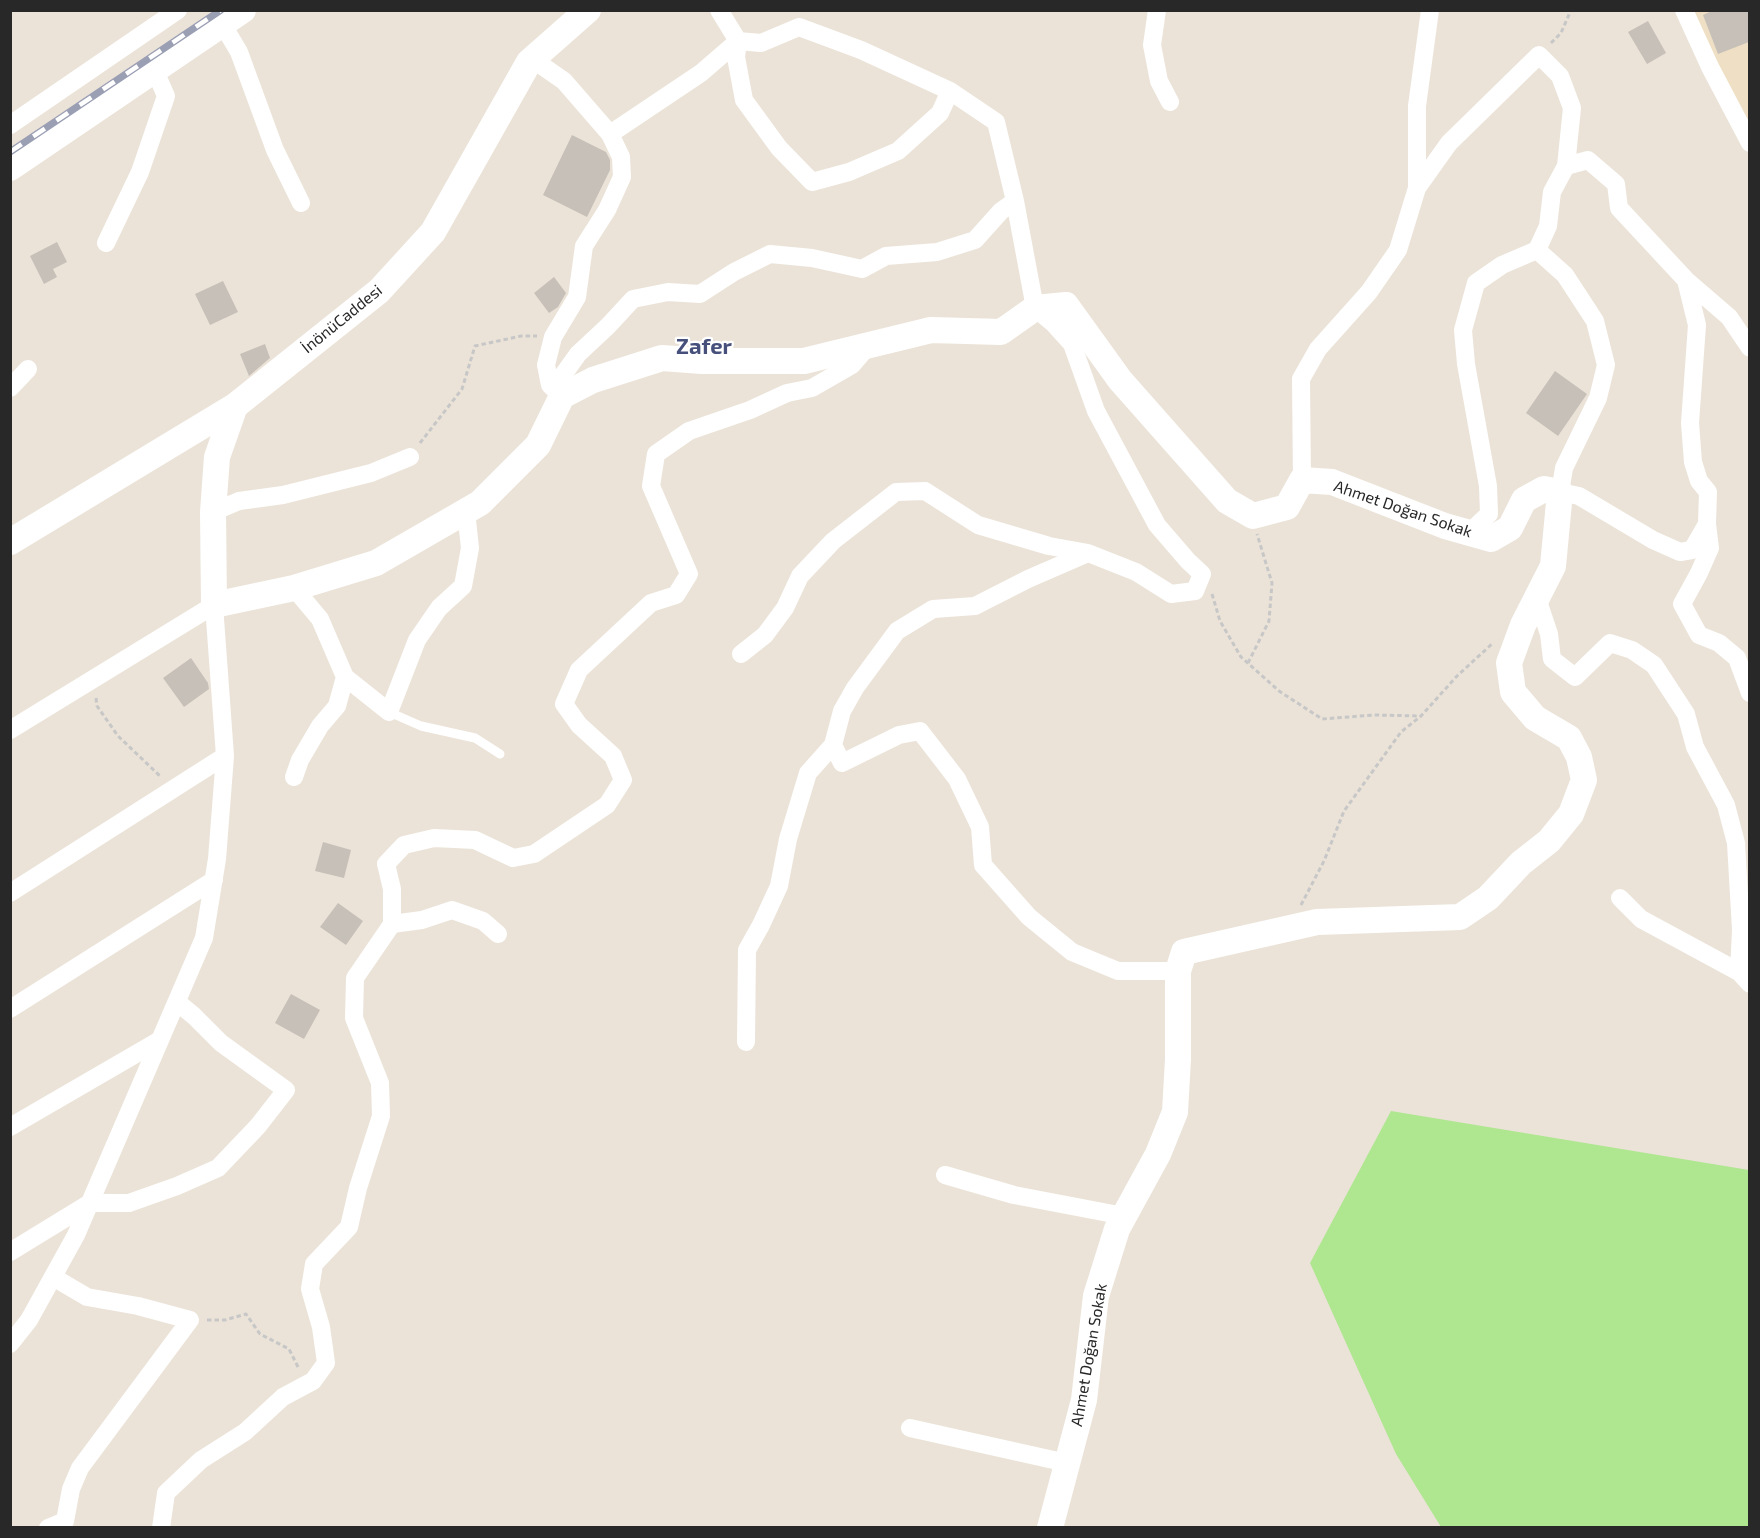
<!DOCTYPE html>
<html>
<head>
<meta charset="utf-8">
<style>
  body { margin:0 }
  #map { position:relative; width:1760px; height:1538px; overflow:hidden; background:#ebe3d8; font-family:"Exo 2",sans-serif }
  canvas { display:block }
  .frame { position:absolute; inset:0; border:12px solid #282828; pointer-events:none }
</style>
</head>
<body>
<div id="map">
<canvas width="1760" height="1538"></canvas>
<div class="frame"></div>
</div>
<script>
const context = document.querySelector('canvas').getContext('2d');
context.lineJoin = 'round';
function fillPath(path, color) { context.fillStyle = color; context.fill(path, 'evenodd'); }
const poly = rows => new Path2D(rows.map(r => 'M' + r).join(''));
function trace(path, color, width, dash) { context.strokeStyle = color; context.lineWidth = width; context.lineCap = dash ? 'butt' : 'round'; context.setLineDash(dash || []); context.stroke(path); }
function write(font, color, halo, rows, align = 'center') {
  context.font = font + ' "Exo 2",sans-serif'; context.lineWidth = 4.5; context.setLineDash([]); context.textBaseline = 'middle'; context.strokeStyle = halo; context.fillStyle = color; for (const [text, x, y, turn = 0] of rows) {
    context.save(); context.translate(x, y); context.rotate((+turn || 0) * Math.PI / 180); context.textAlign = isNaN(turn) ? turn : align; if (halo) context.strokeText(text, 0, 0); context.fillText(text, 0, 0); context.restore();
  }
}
const education = poly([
  [1684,11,1749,11,1749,143]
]);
const green = poly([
  [1391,1111,1749,1170,1749,1527,1441,1527,1396,1454,1310,1263]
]);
const building = poly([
  [1714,10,1749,10,1749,42,1718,54,1703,15],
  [1648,21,1666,53,1647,64,1628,32],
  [572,135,606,152,610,160,610,170,587,217,543,195],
  [57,242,67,262,53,269,57,277,44,284,30,256],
  [554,277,566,293,558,307,549,313,534,293],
  [223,281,238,312,210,325,195,294],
  [265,344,270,358,249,376,240,354],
  [1555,371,1587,394,1558,436,1526,413],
  [191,658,208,683,209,689,184,707,163,678],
  [323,842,351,850,344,878,315,871],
  [338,903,363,921,346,945,320,927],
  [291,994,320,1010,304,1039,275,1023]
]);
const path = poly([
  [1551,43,1561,33,1571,10],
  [420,443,462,389,475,346,521,336,537,336],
  [1212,594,1220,621,1241,657,1279,691,1322,719,1374,715,1419,716],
  [1248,663,1269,621,1272,583,1257,534],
  [96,698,97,706,118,736,161,777],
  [1301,905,1324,861,1344,811,1401,732,1421,716,1457,676,1493,643],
  [207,1320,225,1320,246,1314,260,1334,289,1349,299,1369]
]);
const lane = poly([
  [389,712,421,726,475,738,500,754]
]);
const street = poly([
  [719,10,738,41,761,43,799,27,861,50,950,91,996,122,1015,201,1035,308,1053,323,1072,344,1096,411,1157,525,1188,561,1202,574,1195,591,1171,594,1136,572,1088,553,1049,546,978,525,925,491,896,492,833,541,800,576,785,608,765,635,741,654],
  [1157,10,1152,45,1159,81,1170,102],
  [1684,10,1710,67,1750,143],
  [223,25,239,52,275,150,301,203],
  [738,41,736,57,744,100,779,148,812,182,849,172,898,151,940,113,950,91],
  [529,62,541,65,564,81,610,134,621,157,622,177,607,210,584,246,577,297,553,337,546,365,550,385,562,396,563,375,578,354,608,326,633,299,668,292,700,294,734,272,770,254,812,258,862,269,886,256,937,252,975,240,1001,211,1015,201],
  [10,125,178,10],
  [610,134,701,73,738,41],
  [1417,188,1449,143,1539,55,1560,76,1572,108,1566,166],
  [106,243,140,172,166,96,155,71],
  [1537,250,1565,275,1595,321,1606,365,1598,398,1564,468,1560,492,1579,496,1653,540,1680,552,1692,550,1707,524,1708,492,1699,481,1693,462,1690,423,1697,325,1686,280],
  [10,388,28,369],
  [1302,480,1301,379,1318,349,1369,292,1398,250,1417,188,1417,106,1430,10],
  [213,512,239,501,283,495,371,473,410,457],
  [1707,524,1710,548,1699,573,1682,604,1699,635,1719,643,1737,658,1750,693],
  [1469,533,1489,514,1488,486,1466,364,1463,330,1476,283,1502,265,1537,250,1548,226,1552,192,1566,166,1588,160,1616,184,1619,208,1686,280,1729,317,1750,348],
  [1088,553,1028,579,975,606,933,609,897,631,855,688,842,711,833,745,842,763,899,735,920,731,957,779,980,827,983,865,1029,917,1072,952,1118,971,1178,971],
  [294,588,320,619,345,677,389,712,417,640,439,608,463,586,470,548,466,511],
  [1537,598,1549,634,1552,659,1575,677,1610,643,1632,650,1654,665,1686,714,1695,747,1726,805,1736,843,1741,930,1739,972,1750,984],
  [10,730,214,605,225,756,217,859,204,938,76,1235,29,1320,10,1344],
  [294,777,300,760,320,726,337,706,345,677],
  [10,893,225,756],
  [1620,898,1641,919,1739,972,1746,964],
  [392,924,422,920,452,910,483,921,498,934],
  [10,1009,214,880],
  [746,1042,747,950,761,925,779,886,788,839,808,773,833,745],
  [10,1127,160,1040],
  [945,1175,1014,1195,1124,1216],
  [10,1252,90,1203,129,1203,177,1186,218,1168,258,1126,286,1090,221,1043,194,1016,177,1002],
  [910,1428,1067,1463],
  [48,1528,65,1521,71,1489,80,1468,190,1320,138,1306,87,1297,53,1277],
  [161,1528,166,1493,201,1460,245,1432,283,1397,313,1381,326,1363,321,1327,310,1289,314,1264,349,1227,358,1188,381,1116,380,1083,354,1018,355,978,392,924,392,889,386,864,404,845,434,838,475,840,513,858,534,854,607,805,623,780,613,756,579,725,564,704,579,670,651,603,676,595,689,574,651,486,656,454,689,431,750,410,787,393,812,388,852,365,870,344]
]);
const secondary = poly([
  [10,168,243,10],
  [235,406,217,457,213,512,214,605,294,588,376,563,480,503,538,445,562,396,593,380,662,358,702,361,804,361,931,330,1001,332,1035,308,1066,305,1120,380,1227,501,1253,516,1287,507,1302,480,1332,482,1445,526,1491,539,1510,528,1524,500,1544,489,1560,492,1553,566,1523,625,1509,663,1513,692,1535,718,1569,738,1579,757,1584,780,1571,814,1549,841,1521,863,1488,898,1460,917,1317,922,1184,952,1178,971,1178,1059,1175,1112,1158,1154,1117,1229,1096,1296,1084,1400,1050,1528],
  [10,542,235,406,379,291,433,232,529,62,588,10]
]);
const rail = poly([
  [10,152,221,10]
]);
const streetNames = [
  ["İnönüCaddesi",342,319,-39],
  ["Ahmet Doğan Sokak",1403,509,19],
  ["Ahmet Doğan Sokak",1089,1355,-80]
];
const districtNames = [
  ["Zafer",704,347]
];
fillPath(education, '#efe0c5');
fillPath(green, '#afe690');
fillPath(building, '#c6c0b8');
trace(path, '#c7c7c7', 3, [4.5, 3]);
trace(lane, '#fff', 9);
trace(street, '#fff', 18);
trace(secondary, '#fff', 26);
trace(rail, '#9b9fb4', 7);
trace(rail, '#fff', 4.5, [14]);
write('16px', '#282828', '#fff', streetNames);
write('bold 22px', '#46507b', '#fff', districtNames);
</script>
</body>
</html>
